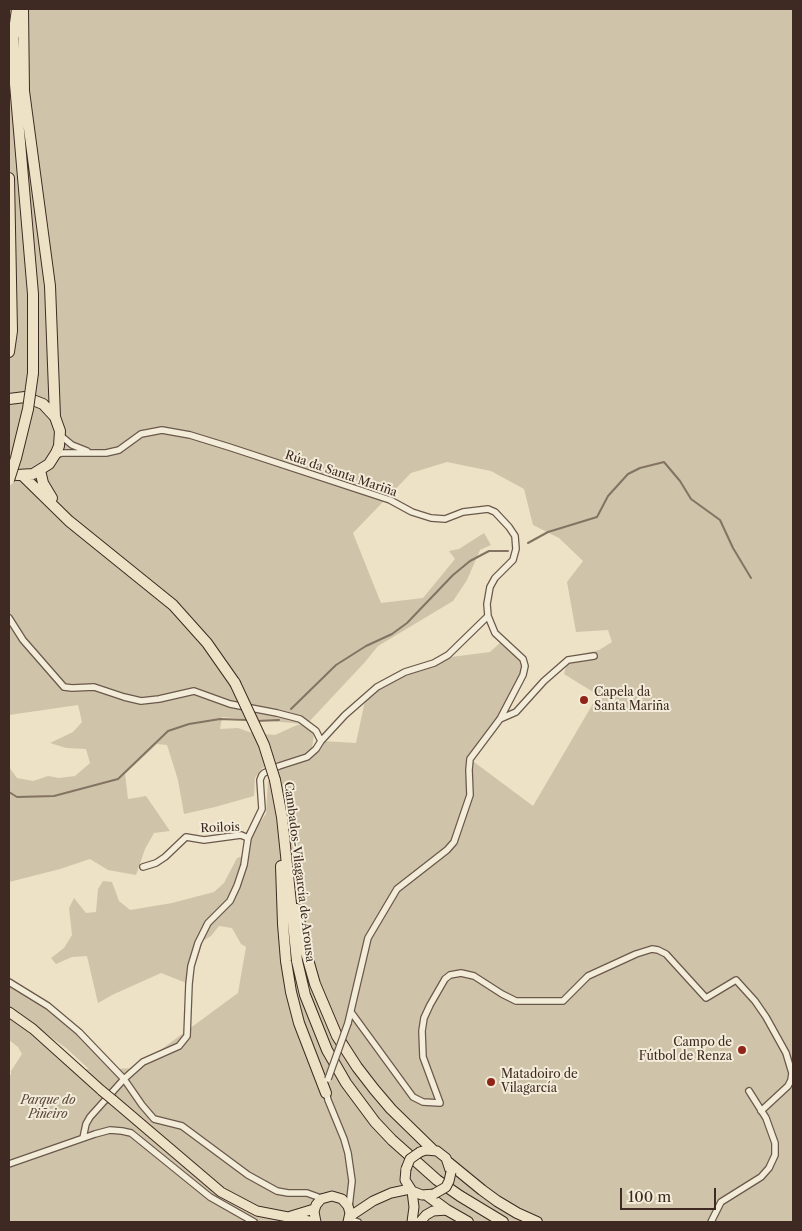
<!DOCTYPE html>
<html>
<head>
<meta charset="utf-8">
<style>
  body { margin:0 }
  #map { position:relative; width:802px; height:1231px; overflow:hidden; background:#ede2c5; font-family:"Libre Caslon Text",serif }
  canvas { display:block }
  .frame { position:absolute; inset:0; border:10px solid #3e2a22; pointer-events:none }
  .scale { position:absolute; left:620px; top:1188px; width:96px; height:22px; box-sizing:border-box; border:2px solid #3e2a22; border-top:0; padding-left:6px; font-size:15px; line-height:18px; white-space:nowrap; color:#3e2a22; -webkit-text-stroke:4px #f3ecd9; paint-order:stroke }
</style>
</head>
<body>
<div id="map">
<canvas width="802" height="1231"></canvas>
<div class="frame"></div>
<div class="scale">100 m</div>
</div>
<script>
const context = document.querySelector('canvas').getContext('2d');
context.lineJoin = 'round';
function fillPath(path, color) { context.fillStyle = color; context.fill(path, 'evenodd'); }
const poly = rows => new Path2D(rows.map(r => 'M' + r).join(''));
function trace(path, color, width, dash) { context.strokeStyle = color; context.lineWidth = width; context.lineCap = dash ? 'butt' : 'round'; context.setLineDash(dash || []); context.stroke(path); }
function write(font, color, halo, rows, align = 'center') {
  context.font = font + ' "Libre Caslon Text",serif'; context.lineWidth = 4; context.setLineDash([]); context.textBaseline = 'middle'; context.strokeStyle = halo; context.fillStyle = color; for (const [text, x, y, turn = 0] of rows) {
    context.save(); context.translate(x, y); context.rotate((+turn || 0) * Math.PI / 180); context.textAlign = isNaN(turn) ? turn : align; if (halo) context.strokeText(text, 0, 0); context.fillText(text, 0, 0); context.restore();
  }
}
const green = poly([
  [9,9,793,9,793,1222,9,1222,9,1075,11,1075,11,1071,22,1054,18,1047,9,1040,9,1018,29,1033,71,1070,89,1069,66,1048,21,1016,9,1009,9,980,79,1032,113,1069,136,1068,238,993,246,947,241,944,232,928,219,926,211,936,203,941,189,984,161,973,112,995,98,1003,87,956,72,957,56,964,51,958,64,948,72,935,69,908,74,898,86,913,96,912,98,889,103,881,112,882,119,901,130,910,172,903,214,892,224,883,237,858,246,855,247,846,253,832,266,814,268,781,277,776,279,766,307,757,321,741,356,743,366,696,405,672,451,657,490,652,502,641,523,659,525,666,500,719,470,759,533,806,598,695,564,674,569,657,599,650,612,642,608,630,576,632,567,582,583,561,559,538,533,525,524,489,491,471,447,462,411,473,353,533,381,603,423,598,455,559,449,551,459,549,484,533,491,545,480,550,467,580,453,601,378,646,365,662,307,724,314,733,312,748,305,754,262,768,255,778,254,796,215,807,184,814,178,780,167,745,157,744,125,774,128,799,146,796,170,831,154,833,145,849,136,875,108,870,90,859,60,869,9,882,9,767,17,778,33,781,48,776,59,778,75,776,90,763,86,749,66,748,50,743,73,732,82,722,78,705,9,715],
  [222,717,304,724,297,725,275,735,252,733,238,728,220,729]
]);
const stream = poly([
  [528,543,548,532,597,517,608,496,628,474,640,468,664,462,680,481,691,499,720,520,733,548,751,578],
  [291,709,336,665,366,646,392,634,407,623,453,575,470,561,489,551,508,551],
  [257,721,279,720],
  [9,792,17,797,54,796,118,779,168,731,189,724,220,719,247,720]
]);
const street = poly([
  [60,435,72,445,87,451],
  [56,455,62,453,106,453,119,450,141,434,162,430,190,435,229,447,390,500,412,512,431,518,445,519,463,512,488,509,495,512,509,527,515,536,516,549,513,560,495,578,490,587,487,604,488,616],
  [9,618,23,640,64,687,72,688,94,687,124,697,141,701,159,699,194,691,230,704,277,713,300,719,316,731,321,741,316,749,307,757,279,766,264,773,262,775,260,780,262,809,248,838,244,865,237,886,230,901,208,923,198,943,191,966,189,984,187,1036,179,1046,143,1062,124,1079,90,1117,86,1124,83,1138],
  [500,719,516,712,544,681,568,660,594,656],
  [321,741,345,715,377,687,405,672,434,663,448,655,488,616,495,633,523,659,525,666,523,675,500,719,470,759,469,770,470,795,454,842,447,850,397,889,368,938,348,1023],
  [143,867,156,863,165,857,186,837,204,840,241,835,248,838],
  [9,982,48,1006,79,1032,124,1079,142,1105,154,1119,182,1126,248,1175,277,1191,288,1193,307,1193,318,1197,321,1199],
  [351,1012,413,1097,423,1102,440,1103,423,1057,422,1031,424,1018,430,1005,445,979,450,975,461,973,474,976,502,994,516,1001,563,1001,588,976,636,954,652,949,658,950,666,954,706,998,736,980,755,1001,766,1017,786,1053,792,1073,791,1080,788,1086,761,1111],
  [326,1091,328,1100,344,1139,348,1153,352,1181,349,1207],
  [9,1164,95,1134,110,1130,122,1131,131,1133,210,1197,254,1222],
  [349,1219,358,1222],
  [711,1222,721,1202,761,1177,769,1168,775,1155,775,1143,766,1118,749,1091]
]);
const primary = poly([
  [9,1012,33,1029,102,1091],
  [113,1100,221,1192,257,1211,314,1222],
  [420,1152,426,1150,437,1151,446,1158,450,1170],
  [406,1169,405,1180,412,1191,422,1195,434,1194],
  [412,1191,414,1207,412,1222],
  [291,1216,314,1209],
  [349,1217,373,1201,391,1193,410,1189],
  [316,1222,314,1212,316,1205,321,1199,332,1196,342,1199,348,1206,350,1213,348,1222],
  [420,1222,426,1215,433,1211,447,1210]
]);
const highway = poly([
  [17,9,13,38,15,84,33,294,33,373],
  [23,9,24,91,50,286,55,417],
  [9,178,12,331,9,352],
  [9,399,25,397,43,404,55,417,60,431,59,446,56,453,49,464,33,474,17,475],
  [40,470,43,483,52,498],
  [22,475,69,521,173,605,207,643,235,683],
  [275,780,282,817,297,961,305,995,327,1050,346,1083,375,1122,392,1140,437,1180,460,1196,503,1222],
  [281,866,283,924,286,961,291,992,299,1023,326,1093],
  [297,909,305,949,315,984,337,1036,357,1067,374,1089,391,1109,432,1149],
  [449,1163,482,1190,497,1201,517,1213,537,1222],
  [428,1196,447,1210,468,1222]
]);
const streetBridge = poly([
  [328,1079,348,1023]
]);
const primaryBridge = poly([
  [102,1091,113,1100],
  [406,1169,410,1159,420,1152],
  [434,1194,446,1187,449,1181,451,1172]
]);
const highwayBridge = poly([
  [9,480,16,458,28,409,33,373],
  [235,683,264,745,275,780]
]);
const markers = [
  [584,700,5,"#8f2418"],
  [742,1050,5,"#8f2418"],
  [491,1082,5,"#8f2418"]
];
const streetNames = [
  ["Rúa da Santa Mariña",341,474,19],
  ["Roilois",220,828,-2],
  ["Cambados-Vilagarcía de Arousa",299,872,83]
];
const poiNames = [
  ["Capela da",594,693],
  ["Santa Mariña",594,707],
  ["Campo de",732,1043,"right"],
  ["Fútbol de Renza",732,1057,"right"],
  ["Matadoiro de",501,1075],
  ["Vilagarcía",501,1089]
];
const parkNames = [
  ["Parque do",48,1101],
  ["Piñeiro",48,1115]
];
fillPath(green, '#cfc3a9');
trace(stream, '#847363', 2);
trace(street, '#6a584b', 8);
trace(primary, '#3e2a22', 11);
trace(highway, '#3e2a22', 12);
trace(street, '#f3ecd9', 5.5);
trace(primary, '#ede2c5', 9);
trace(highway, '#ede2c5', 10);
trace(streetBridge, '#6a584b', 8, []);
trace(primaryBridge, '#3e2a22', 11, []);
trace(highwayBridge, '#3e2a22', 12, []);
trace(streetBridge, '#f3ecd9', 5.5);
trace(primaryBridge, '#ede2c5', 9);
trace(highwayBridge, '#ede2c5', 10);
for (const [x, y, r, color] of markers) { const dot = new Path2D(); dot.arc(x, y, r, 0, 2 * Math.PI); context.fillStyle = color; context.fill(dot); trace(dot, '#f3ecd9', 2); }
write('12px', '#3e2a22', '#f3ecd9', streetNames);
write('12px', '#3e2a22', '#f3ecd9', poiNames, 'left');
write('italic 12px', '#5b493d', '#f3ecd9', parkNames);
</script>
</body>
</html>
